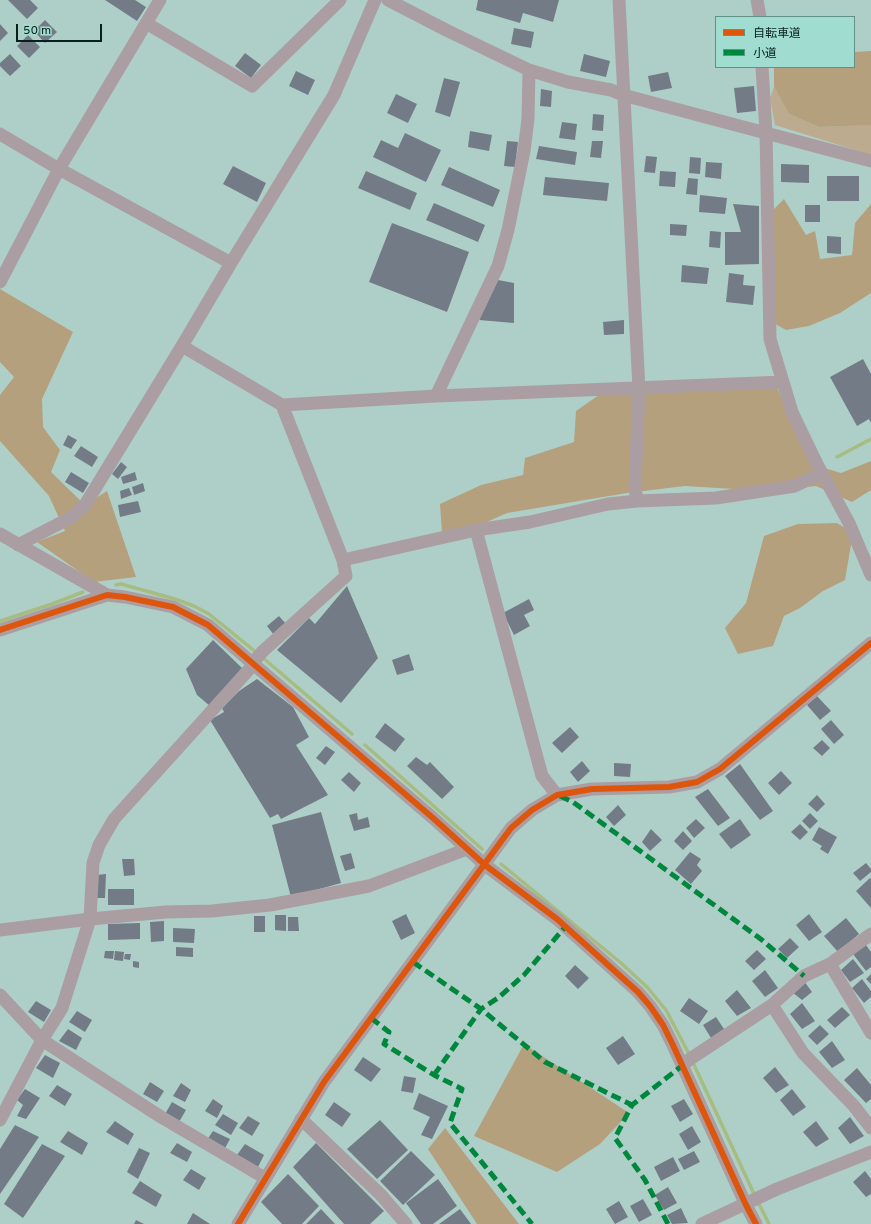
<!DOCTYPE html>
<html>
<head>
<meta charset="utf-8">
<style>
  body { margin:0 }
  #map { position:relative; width:871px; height:1224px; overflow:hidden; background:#aecfc8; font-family:Overpass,"Noto Sans JP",sans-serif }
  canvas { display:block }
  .legend { position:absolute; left:715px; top:16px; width:140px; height:52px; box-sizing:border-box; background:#a0ddd0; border:1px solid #639188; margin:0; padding:5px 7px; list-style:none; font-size:12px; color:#07201b }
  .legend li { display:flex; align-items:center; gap:8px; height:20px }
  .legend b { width:20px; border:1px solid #639188 }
  .scale { position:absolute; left:16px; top:24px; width:86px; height:18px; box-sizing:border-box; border:2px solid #07201b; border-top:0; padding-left:5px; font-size:12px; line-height:14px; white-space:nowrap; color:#07201b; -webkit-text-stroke:3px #a0ddd0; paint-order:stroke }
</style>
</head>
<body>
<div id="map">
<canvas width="871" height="1224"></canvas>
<ul class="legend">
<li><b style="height:5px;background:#dd560d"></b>自転車道</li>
<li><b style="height:5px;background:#00873e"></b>小道</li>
</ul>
<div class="scale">50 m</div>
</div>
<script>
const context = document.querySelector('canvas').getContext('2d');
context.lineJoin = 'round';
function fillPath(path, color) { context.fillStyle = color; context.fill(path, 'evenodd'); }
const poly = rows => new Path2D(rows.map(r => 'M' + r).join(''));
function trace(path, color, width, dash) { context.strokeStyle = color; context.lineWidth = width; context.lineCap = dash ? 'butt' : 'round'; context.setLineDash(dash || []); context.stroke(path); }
const green = poly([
  [774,87,789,114,819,127,871,125,871,155,775,125,770,98]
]);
const forest = poly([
  [871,51,871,125,819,127,789,114,774,87,774,67,854,67,854,52],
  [784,199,806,235,815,231,820,259,852,255,855,223,871,204,871,293,840,313,809,326,786,330,770,321,772,211],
  [0,289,73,332,42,399,43,427,60,450,51,472,85,505,107,491,136,577,94,582,37,542,65,531,49,496,0,441,0,395,14,377,0,362],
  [775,383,811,464,841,473,871,461,871,490,852,502,816,486,766,491,685,486,627,493,507,513,462,533,442,533,440,504,481,485,523,475,525,458,574,442,576,411,606,390],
  [837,523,853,533,845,580,823,591,800,608,784,616,773,646,738,654,725,628,746,603,764,536,798,524],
  [524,1044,629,1113,600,1144,557,1172,474,1136],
  [445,1128,519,1224,477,1224,428,1149]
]);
const stream = poly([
  [837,457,871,439],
  [116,585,121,584,175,599,194,606,209,614,257,653],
  [0,621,52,604,83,592],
  [262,657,352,734],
  [365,745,482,849],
  [501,864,621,963,647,987,666,1010,689,1054,755,1196],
  [758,1202,769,1224]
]);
const building = poly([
  [8,0,30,0,38,8,27,19],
  [105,0,135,0,146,7,137,21],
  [478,0,559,0,553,22,523,13,520,23,476,10],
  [45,20,57,32,45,43,34,31],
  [0,24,8,33,0,41],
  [514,28,534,32,531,48,511,44],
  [28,35,40,47,29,58,17,46],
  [245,53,261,65,251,78,235,66],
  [10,54,21,66,10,76,0,66,0,63],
  [584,54,610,61,606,77,580,71],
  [296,71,315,80,308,95,289,86],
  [668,72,672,88,651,92,648,76],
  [444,78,460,82,450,117,435,112],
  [754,86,756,111,737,113,734,88],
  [541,89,552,91,551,107,540,106],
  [396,94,417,104,408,123,387,113],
  [593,114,604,115,603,131,592,130],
  [562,122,577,124,575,140,559,138],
  [470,131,492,135,489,151,468,147],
  [405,133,441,150,426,182,373,157,381,140,398,148],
  [507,141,518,142,515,167,504,166],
  [592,141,603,141,601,158,590,157],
  [539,146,577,152,575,165,536,159],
  [646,156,657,157,655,173,644,172],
  [690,157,701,158,700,174,689,173],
  [706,162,722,163,721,179,705,177],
  [781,164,809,165,809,183,781,182],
  [233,166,266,183,257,202,223,184],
  [449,167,500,190,493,207,441,185],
  [366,171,417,193,410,210,358,188],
  [660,171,676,172,675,187,659,186],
  [827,176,859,176,859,201,827,201],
  [545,177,609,183,607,201,543,195],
  [688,178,698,179,697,195,686,194],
  [700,195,727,198,725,214,699,212],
  [434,203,485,225,478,242,426,220],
  [733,204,759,206,759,264,725,265,725,232,741,232],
  [805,205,820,205,820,222,805,222],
  [392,223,469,252,447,312,369,282],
  [670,224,687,225,686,236,670,235],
  [710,231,721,232,720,248,709,247],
  [827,236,841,237,841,254,827,253],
  [682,265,709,268,707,284,681,282],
  [729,273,744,275,743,285,755,286,753,305,726,302],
  [498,280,514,283,514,323,479,320],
  [624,320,624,334,604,335,603,322],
  [863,359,871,374,871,423,869,419,857,426,830,377],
  [68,435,77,440,71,449,63,445],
  [81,446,98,457,92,467,74,456],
  [121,462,127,467,118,479,112,474],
  [71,472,89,483,83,493,65,482],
  [135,472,137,480,123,484,121,477],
  [143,483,145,491,134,495,132,487],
  [129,488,132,495,121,499,120,491],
  [138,501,141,512,120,517,118,505],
  [347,586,378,658,341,703,277,650,309,618,315,624],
  [529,599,534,610,524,615,530,626,514,635,503,613],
  [279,616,286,624,274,635,267,626],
  [213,640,242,668,210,706,197,695,186,669],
  [409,654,414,670,397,675,392,660],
  [257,679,293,707,309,737,296,745,328,795,281,819,278,814,270,818,210,720,224,712,222,708,239,691],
  [817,696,831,711,820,720,807,705],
  [831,720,844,735,834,744,821,729],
  [385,723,405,739,395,752,375,737],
  [570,727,579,737,562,753,552,743],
  [822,740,830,748,822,756,813,748],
  [326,746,335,752,325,765,316,758],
  [416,757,427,765,430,762,454,787,442,799,407,766],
  [582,761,590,771,578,782,570,772],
  [614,763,631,764,630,777,614,776],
  [740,764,773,811,760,820,725,776],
  [781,771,792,783,779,795,768,783],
  [349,772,361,783,354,792,341,780],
  [708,789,730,818,718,826,695,797],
  [817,795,825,804,817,812,808,804],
  [618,805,626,815,614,826,606,817],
  [321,812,341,883,291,897,272,825],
  [357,813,358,820,368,817,370,827,354,831,349,815],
  [810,813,818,821,810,829,802,821],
  [696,819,705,828,694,838,686,828],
  [740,819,751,835,731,849,719,834],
  [800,824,808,832,800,840,791,832],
  [819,827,837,837,828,854,820,849,822,846,812,840],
  [651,829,662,840,650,851,642,842],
  [683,831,692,841,683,850,674,841],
  [690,852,701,859,697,865,702,871,691,884,675,870],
  [351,853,355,868,345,871,340,856],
  [122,859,134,859,135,875,124,876],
  [866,863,871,869,871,872,860,881,853,873],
  [106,874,105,898,96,898,96,875],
  [870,878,871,879,871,908,856,891],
  [108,889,134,889,134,905,108,905],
  [406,914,415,933,401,940,392,921],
  [809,914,822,932,809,941,796,925],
  [275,915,286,915,286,931,275,930],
  [254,916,265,916,265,932,254,932],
  [288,917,298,917,299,931,288,931],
  [846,918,859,934,838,952,824,936],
  [164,921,164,941,151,942,150,922],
  [140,923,140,939,108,940,108,924],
  [173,928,195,929,194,943,173,942],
  [790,938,799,947,787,958,778,949],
  [866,945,871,952,871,967,866,971,853,954],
  [176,947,193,948,193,957,176,956],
  [757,950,766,959,754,970,745,961],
  [105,951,114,951,113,959,104,958],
  [115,951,124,952,123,961,114,960],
  [125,954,131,954,130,960,124,959],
  [853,959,864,973,850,982,841,970],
  [133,961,139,962,139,968,133,967],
  [575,965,589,978,578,989,565,976],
  [765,970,778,988,765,997,752,981],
  [871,974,871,984,866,979],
  [862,979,871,991,871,997,864,1003,852,988],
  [804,981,812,992,802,1000,792,992],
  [737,990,751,1008,737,1016,725,1001],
  [689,998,708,1011,699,1024,680,1011],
  [36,1001,51,1010,44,1022,28,1012],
  [802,1003,815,1021,802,1029,790,1014],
  [842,1007,850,1015,835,1028,827,1020],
  [77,1011,92,1020,85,1032,69,1022],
  [716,1017,724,1029,711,1038,703,1025],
  [820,1025,829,1034,817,1045,808,1036],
  [68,1029,82,1038,76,1050,59,1041],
  [623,1036,635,1054,618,1065,606,1048],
  [832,1041,845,1060,832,1068,819,1052],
  [45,1055,60,1063,53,1078,36,1068],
  [363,1057,381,1069,371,1082,354,1070],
  [775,1067,789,1085,776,1093,763,1078],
  [857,1068,871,1085,871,1099,866,1103,844,1080],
  [404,1076,416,1078,413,1093,401,1091],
  [150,1082,164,1091,157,1102,143,1094],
  [181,1083,191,1090,185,1102,173,1096],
  [57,1085,72,1094,65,1106,49,1096],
  [25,1089,40,1098,26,1119,17,1116,23,1105,17,1100],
  [792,1089,806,1107,793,1116,780,1100],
  [419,1093,448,1106,432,1139,421,1135,430,1117,413,1109],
  [213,1099,223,1106,217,1118,205,1111],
  [684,1099,693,1114,680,1122,671,1106],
  [172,1102,186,1110,179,1122,165,1114],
  [334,1102,351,1114,342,1127,325,1115],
  [223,1114,238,1123,231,1135,215,1125],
  [248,1116,260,1123,252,1136,239,1128],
  [850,1117,864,1136,850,1144,838,1128],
  [380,1120,408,1150,377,1179,347,1149],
  [115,1121,134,1134,128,1145,106,1132],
  [816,1121,829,1139,816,1147,803,1132],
  [15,1125,39,1137,0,1194,0,1149],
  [692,1126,701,1142,688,1150,679,1134],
  [68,1131,88,1143,82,1155,60,1142],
  [213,1131,230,1139,224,1150,207,1140],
  [177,1143,192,1152,187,1162,170,1153],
  [316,1143,384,1211,370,1224,344,1224,293,1167],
  [42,1144,65,1156,23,1218,4,1204],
  [245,1144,264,1155,258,1167,237,1155],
  [139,1148,150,1153,138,1179,127,1172],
  [411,1151,435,1175,403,1205,380,1181],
  [694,1151,700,1162,684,1170,678,1159],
  [673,1157,680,1171,661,1181,654,1167],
  [191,1169,206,1178,199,1190,183,1180],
  [865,1171,871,1179,871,1194,866,1197,853,1182],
  [288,1174,319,1206,302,1224,282,1224,261,1202],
  [438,1179,457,1206,433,1224,421,1224,406,1203],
  [140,1181,162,1195,156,1207,132,1193],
  [668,1187,677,1203,664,1210,655,1195],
  [643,1199,652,1215,639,1222,630,1206],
  [619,1201,628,1217,615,1224,606,1209],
  [681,1208,688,1223,672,1224,667,1215],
  [321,1209,335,1224,306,1224],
  [460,1209,471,1224,439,1224],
  [193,1213,210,1224,187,1224],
  [136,1220,144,1224,134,1224]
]);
const minor = poly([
  [388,0,448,31,529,70,568,82,611,90,623,95,871,161],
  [619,0,639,389,635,487,637,501],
  [757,0,760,17],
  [146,23,252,86,340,0],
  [762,67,766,132,770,339,792,412,817,464,849,523,871,575],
  [0,134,59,169,231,263],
  [0,282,59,169,160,0],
  [182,346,282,405,436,396,783,382],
  [436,396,498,266,508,230,524,151,528,119,529,70],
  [476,530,542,776,557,795],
  [0,534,107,595],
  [18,545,70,518,85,505,182,346,231,263,334,95,375,0],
  [343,560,476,530,530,522,608,504,637,501,716,498,795,486,822,473],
  [0,630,107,595,125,597,173,607,208,625,433,818,485,865,557,919,638,992,650,1006,663,1025,672,1043,746,1205,756,1224],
  [0,930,90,919,166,912,212,911,270,905,369,886,467,849],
  [830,964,871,1033],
  [0,995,42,1040,161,1117,265,1178],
  [772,1005,803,1053,854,1106,871,1128],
  [683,1065,690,1059,772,1005,804,976,830,964,871,934],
  [301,1119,381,1195,406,1224],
  [0,1120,42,1040,62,1008,90,919,93,863,99,845,114,819,254,664,256,659,263,651,346,576,343,560,282,405],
  [238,1224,324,1082,511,828,532,810,557,795,592,789,669,787,697,782,720,769,871,643],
  [702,1224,777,1189,871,1152]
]);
const quiet = poly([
  [560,796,573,802,762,940,804,976],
  [413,962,481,1009,545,1062,632,1105],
  [371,1018,389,1032,384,1044,434,1075,462,1089,450,1123,532,1224],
  [434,1075,481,1009,498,998,524,975,565,927],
  [668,1224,645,1180,615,1138,632,1105,683,1065]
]);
const cycleway = poly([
  [0,630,107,595,125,597,173,607,208,625,433,818,485,865,557,919,638,992,650,1006,663,1025,672,1043,746,1205,756,1224],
  [238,1224,324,1082,511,828,532,810,557,795,592,789,669,787,697,782,720,769,871,643]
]);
fillPath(green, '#bcab8e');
fillPath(forest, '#b5a07d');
trace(stream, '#a6bc81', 3.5);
fillPath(building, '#737c86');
trace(minor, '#ab9ea2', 13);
trace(quiet, '#00873e', 5, [10, 5]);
trace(cycleway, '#dd560d', 6);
</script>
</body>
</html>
